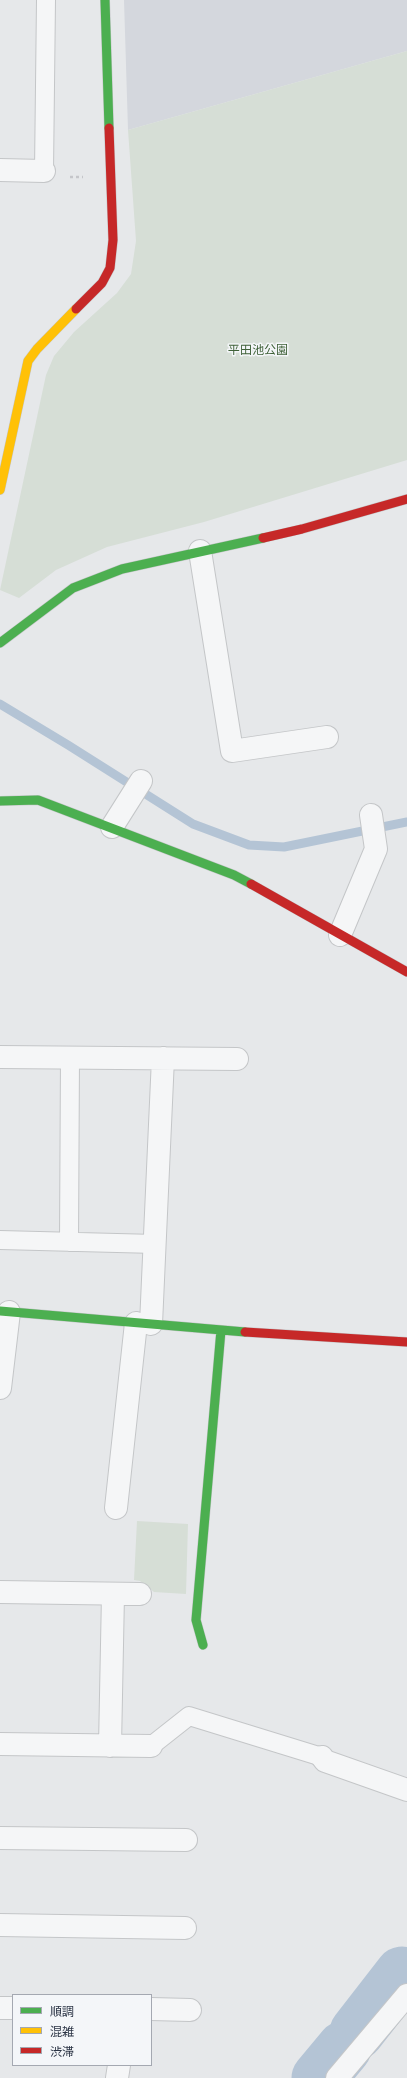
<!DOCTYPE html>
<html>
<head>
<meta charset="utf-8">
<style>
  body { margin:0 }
  #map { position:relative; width:407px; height:2078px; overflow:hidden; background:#e6e8ea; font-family:"Work Sans","Noto Sans JP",sans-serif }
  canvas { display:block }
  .legend { position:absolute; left:12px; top:1994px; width:140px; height:72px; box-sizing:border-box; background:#f4f6f9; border:1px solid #a4a8b1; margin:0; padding:5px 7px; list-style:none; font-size:12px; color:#2b3445 }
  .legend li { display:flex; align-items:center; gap:8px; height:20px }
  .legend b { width:20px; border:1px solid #a4a8b1 }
</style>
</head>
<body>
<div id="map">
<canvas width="407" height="2078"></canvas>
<ul class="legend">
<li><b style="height:5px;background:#4caf50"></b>順調</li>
<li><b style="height:5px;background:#ffc107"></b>混雑</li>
<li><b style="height:5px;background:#c62828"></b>渋滞</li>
</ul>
</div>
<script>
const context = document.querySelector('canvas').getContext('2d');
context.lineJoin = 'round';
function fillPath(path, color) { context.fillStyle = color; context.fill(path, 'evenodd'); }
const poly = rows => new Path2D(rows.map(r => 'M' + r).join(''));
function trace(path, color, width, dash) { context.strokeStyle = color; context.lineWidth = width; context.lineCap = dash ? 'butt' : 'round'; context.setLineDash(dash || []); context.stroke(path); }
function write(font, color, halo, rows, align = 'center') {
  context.font = font + ' "Work Sans","Noto Sans JP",sans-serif'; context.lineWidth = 3; context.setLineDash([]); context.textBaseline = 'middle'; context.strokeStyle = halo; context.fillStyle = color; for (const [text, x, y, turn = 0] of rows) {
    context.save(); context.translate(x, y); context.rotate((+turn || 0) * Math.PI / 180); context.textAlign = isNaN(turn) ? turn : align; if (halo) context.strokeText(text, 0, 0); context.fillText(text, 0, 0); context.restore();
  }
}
const built = poly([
  [124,0,407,0,407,51,128,130]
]);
const green = poly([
  [407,51,407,460,204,522,107,547,56,570,19,598,0,590,46,375,54,356,74,332,117,293,131,274,136,241,128,130],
  [137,1521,188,1524,186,1594,154,1592,140,1581,134,1580]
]);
const stream = poly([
  [0,704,68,745,193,824,249,845,284,847,407,822]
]);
const river = poly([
  [357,2032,402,1974],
  [319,2078,344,2048]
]);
const path = poly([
  [70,177,83,177]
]);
const lane = poly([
  [44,171,46,0],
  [0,1240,156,1244],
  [69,1242,70,1057],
  [151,1746,189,1716,322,1757]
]);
const street = poly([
  [0,170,44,171],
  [200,551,232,751,327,737],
  [112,827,141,781],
  [340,935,376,849,371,815],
  [0,1057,237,1059],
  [151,1324,163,1058],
  [0,1388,9,1312],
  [116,1508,136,1323],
  [0,1592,140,1594],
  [0,1744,151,1746],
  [110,1746,113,1594],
  [322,1757,325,1761,407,1790],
  [0,1838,186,1840],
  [0,1925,185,1928],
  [0,2008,13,2008],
  [151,2009,190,2010],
  [117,2078,119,2065],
  [337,2078,407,1995]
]);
const fast = poly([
  [105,0,109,128],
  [0,643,73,588,122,569,263,538],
  [0,801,38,800,234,875,251,884],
  [0,1311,245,1332],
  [203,1645,196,1620,221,1330]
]);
const slow = poly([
  [0,490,28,361,37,349,76,309]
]);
const jam = poly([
  [76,309,102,283,110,268,113,240,109,128],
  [263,538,302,529,407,499],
  [251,884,407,972],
  [245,1332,407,1342]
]);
const parkNames = [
  ["平田池公園",258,350]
];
fillPath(built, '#d4d7dd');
fillPath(green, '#d6ded6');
trace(stream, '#b4c4d5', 9);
trace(river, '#b4c4d5', 55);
trace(lane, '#c4c6c8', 20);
trace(street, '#c4c6c8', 24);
trace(fast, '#c4c6c8', 10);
trace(slow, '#c4c6c8', 10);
trace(jam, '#c4c6c8', 10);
trace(path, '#c5c6ca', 2.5, [3, 3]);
trace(lane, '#f5f6f7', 18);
trace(street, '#f5f6f7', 22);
trace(fast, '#4caf50', 9);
trace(slow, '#ffc107', 9);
trace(jam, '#c62828', 9);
write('12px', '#3f6138', '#f4f6f9', parkNames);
</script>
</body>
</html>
